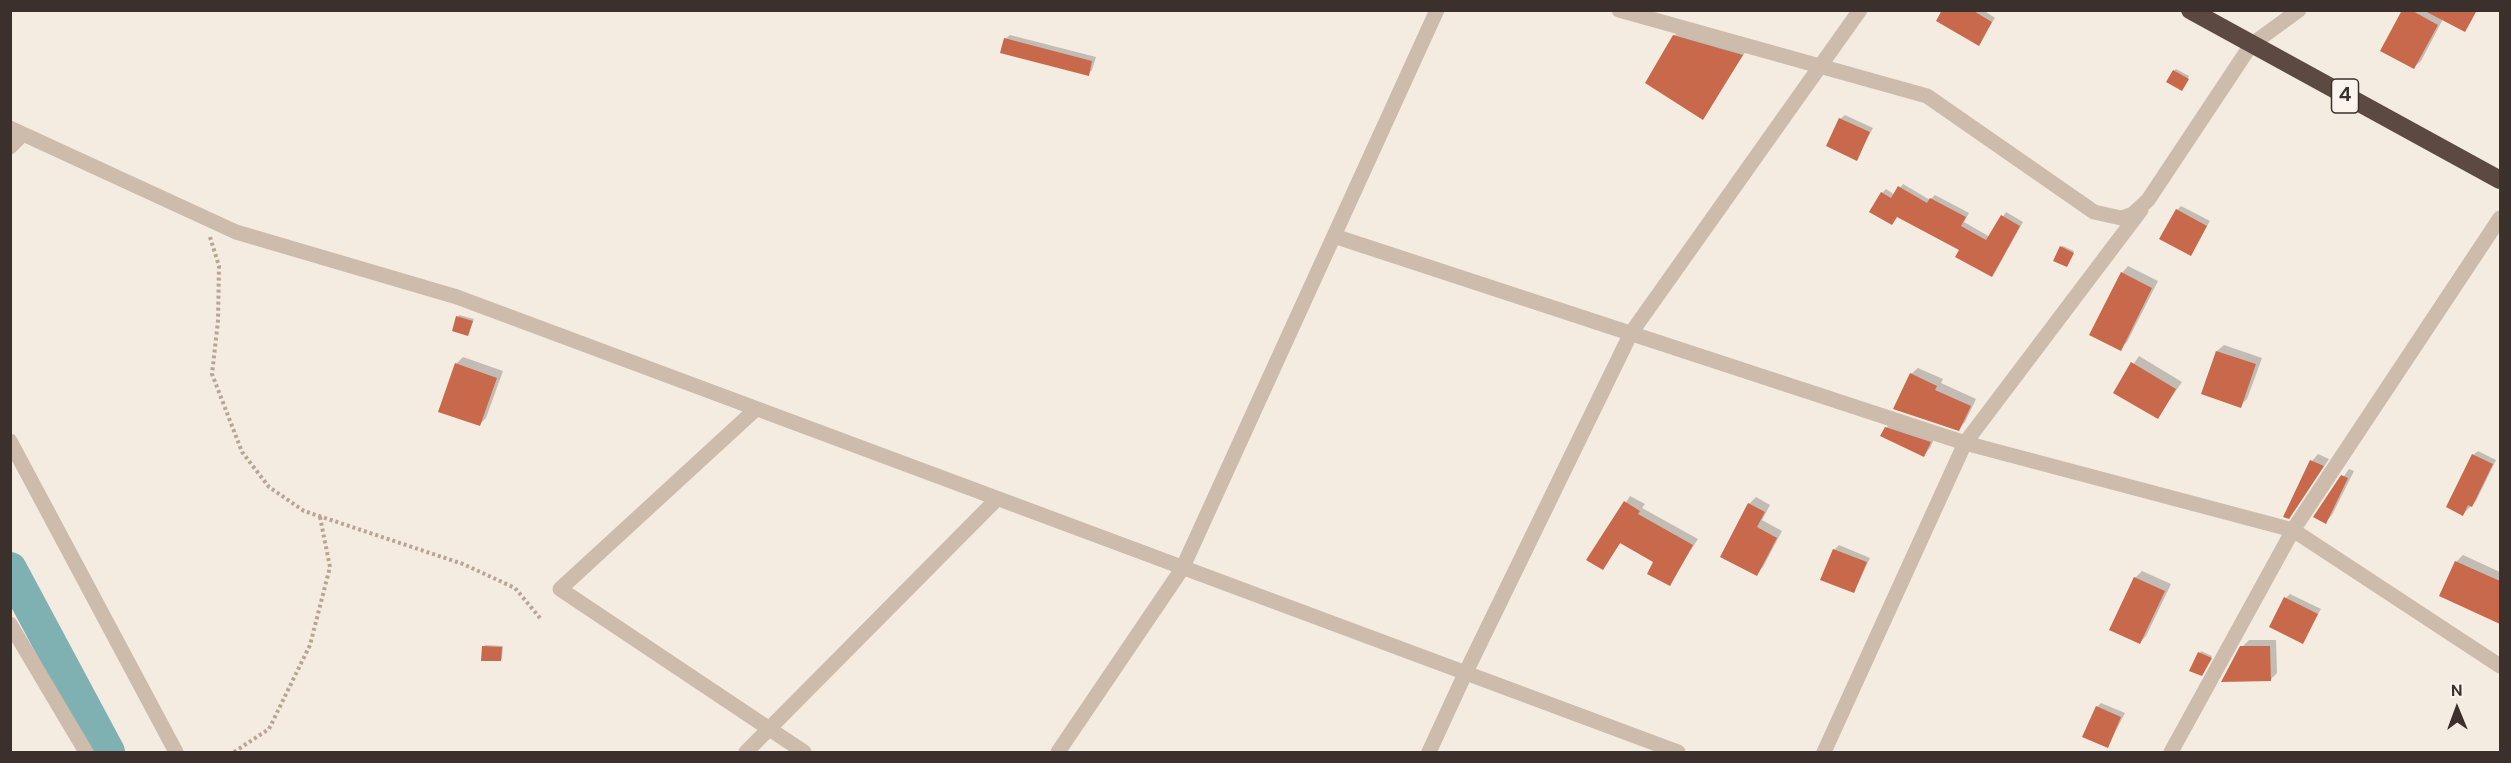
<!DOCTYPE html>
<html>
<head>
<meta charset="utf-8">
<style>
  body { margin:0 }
  #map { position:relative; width:2511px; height:763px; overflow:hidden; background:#f4ebe1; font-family:"DM Sans",sans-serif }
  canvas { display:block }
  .frame { position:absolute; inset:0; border:12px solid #3b302b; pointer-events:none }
  .north { position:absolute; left:2427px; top:679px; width:60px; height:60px; -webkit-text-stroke:4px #fbf5ee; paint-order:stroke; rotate:359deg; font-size:16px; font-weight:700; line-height:24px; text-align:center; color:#3b302b }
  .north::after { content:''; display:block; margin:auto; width:21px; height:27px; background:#3b302b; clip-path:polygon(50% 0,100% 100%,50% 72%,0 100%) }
</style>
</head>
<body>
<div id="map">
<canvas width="2511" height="763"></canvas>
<div class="frame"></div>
<div class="north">N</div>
</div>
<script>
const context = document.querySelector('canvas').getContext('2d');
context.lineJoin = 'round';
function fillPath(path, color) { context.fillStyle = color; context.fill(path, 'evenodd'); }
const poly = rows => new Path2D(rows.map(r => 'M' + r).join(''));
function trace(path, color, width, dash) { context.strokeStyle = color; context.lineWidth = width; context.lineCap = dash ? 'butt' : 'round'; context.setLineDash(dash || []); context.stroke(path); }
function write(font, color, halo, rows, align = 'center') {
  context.font = font + ' "DM Sans",sans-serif'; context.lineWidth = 5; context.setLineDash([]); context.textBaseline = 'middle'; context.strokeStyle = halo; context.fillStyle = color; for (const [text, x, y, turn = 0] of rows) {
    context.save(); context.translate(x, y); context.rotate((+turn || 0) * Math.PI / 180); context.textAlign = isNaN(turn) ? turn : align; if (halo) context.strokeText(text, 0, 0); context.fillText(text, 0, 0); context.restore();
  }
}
const shadow = poly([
  [1944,10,1983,10,1995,18,1978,44],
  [2404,10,2477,10,2465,31,2443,19,2421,61,2414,67],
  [1681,29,1748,48,1702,118,1674,36],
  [1010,35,1096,57,1092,70,1088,74,1005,39],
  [2176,69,2189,76,2183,88,2174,71],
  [1845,115,1873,128,1856,159,1840,119],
  [1903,184,1930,200,1935,195,1969,213,1964,222,1990,237,2006,212,2023,222,1995,272,1991,275,1961,250,1897,216,1892,223,1882,193,1886,189,1895,195],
  [2181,206,2210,221,2190,254,2177,210],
  [2063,246,2074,251,2068,264,2061,247],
  [2128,266,2158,281,2127,342,2120,349,2122,273],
  [459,315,474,319,468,334,458,317],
  [2224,345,2262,358,2247,399,2240,406,2203,393,2217,351],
  [2139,356,2182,382,2158,417,2115,392],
  [463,357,503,371,486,418,479,425,456,364],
  [1918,368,1943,379,1941,383,1976,399,1965,422,1958,429,1911,374],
  [1893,421,1936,435,1930,448,1924,455,1886,428],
  [2478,451,2496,460,2476,501,2463,514,2473,455],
  [2318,454,2329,459,2295,510,2288,517,2285,516,2312,461],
  [2349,469,2354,471,2332,515,2325,522,2315,517],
  [1630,496,1645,504,1642,508,1698,539,1669,584,1655,561,1621,542,1603,568,1589,560],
  [1756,497,1770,505,1762,520,1782,531,1763,567,1756,574,1749,504],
  [1839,545,1870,558,1854,592,1834,550],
  [2463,555,2500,572,2500,623,2440,595,2456,562],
  [2142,571,2171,584,2146,636,2140,642,2135,578],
  [2290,594,2321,609,2302,642,2286,598],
  [2249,640,2276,640,2277,673,2270,680,2242,647],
  [485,645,503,646,502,658,500,660,484,647],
  [2201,651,2212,656,2203,673,2192,670],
  [2101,703,2125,713,2108,746,2097,707]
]);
const river = poly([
  [10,569,108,752]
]);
const building = poly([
  [1942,10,1972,10,1992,22,1979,46,1936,21],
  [2402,10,2411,10,2438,25,2414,69,2380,51],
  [2423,10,2477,10,2465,32],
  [1673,35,1743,55,1703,120,1645,83],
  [1004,38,1092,61,1089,76,1000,53],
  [2173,70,2189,79,2182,91,2166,82],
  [1839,118,1870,132,1857,161,1826,146],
  [1898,186,1927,203,1930,198,1966,217,1961,226,1986,240,2001,215,2020,226,1992,277,1955,257,1959,250,1897,217,1892,225,1869,212,1881,192,1891,198],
  [2176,209,2207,226,2191,256,2159,239],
  [2060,246,2074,253,2067,267,2053,261],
  [2121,272,2152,288,2121,351,2089,335],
  [456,316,473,321,468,336,452,331],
  [2216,351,2256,364,2241,408,2201,394],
  [2131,362,2176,389,2158,419,2113,393],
  [455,363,497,378,480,426,438,412],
  [1910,373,1937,386,1935,390,1971,406,1959,431,1893,409],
  [1885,427,1931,442,1924,457,1880,436],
  [2472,454,2493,464,2472,507,2468,505,2463,516,2446,507],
  [2310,460,2324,466,2289,519,2283,517],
  [2341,475,2348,478,2326,524,2313,517],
  [1624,501,1640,511,1638,514,1693,545,1670,586,1647,574,1653,562,1620,543,1603,570,1586,560],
  [1748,503,1765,512,1757,527,1777,538,1757,576,1720,557],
  [1833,549,1867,562,1854,593,1820,580],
  [2455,561,2500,581,2500,624,2439,596],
  [2134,577,2165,591,2140,644,2109,630],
  [2284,597,2318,614,2303,644,2269,627],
  [482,646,502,647,501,661,481,661],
  [2240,646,2270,646,2271,681,2221,682],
  [2198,652,2212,658,2202,676,2189,671],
  [2096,706,2121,717,2108,748,2082,737]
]);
const path = poly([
  [210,237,219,266,218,321,212,374,242,452,269,487,304,511,463,564,515,588,540,618],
  [234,752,269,729,310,645,330,567,320,517]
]);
const minor = poly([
  [1619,10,1927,96,2094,212,2121,218,2133,214,2148,200,2251,45,2299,10],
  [10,128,236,232,457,297,1678,752],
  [10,147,23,134],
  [1334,236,1965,443,2293,530,2500,666],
  [756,409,560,589,804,752],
  [10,441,176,752],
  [10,624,86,752],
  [746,752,996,500],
  [1058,752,1182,569,1437,10],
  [1429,752,1465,674,1631,333,1860,10],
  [1824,752,1965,443,2141,210],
  [2171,752,2293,530,2500,218]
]);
const highway = poly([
  [2190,10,2500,180]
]);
const shields = [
  [2345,96,27]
];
const shieldNames = [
  ["4",2345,96]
];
fillPath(shadow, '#0003');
trace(river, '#7fb0b2', 34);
fillPath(building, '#c8694b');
trace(path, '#b9a596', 4, [3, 3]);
trace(minor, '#cdbbac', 15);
trace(highway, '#5c4a42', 18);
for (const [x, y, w] of shields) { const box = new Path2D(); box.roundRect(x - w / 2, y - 17, w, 34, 4.5); context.fillStyle = '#fbf5ee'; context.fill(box); trace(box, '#3b302b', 1.5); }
write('bold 20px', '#3b302b', null, shieldNames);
</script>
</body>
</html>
